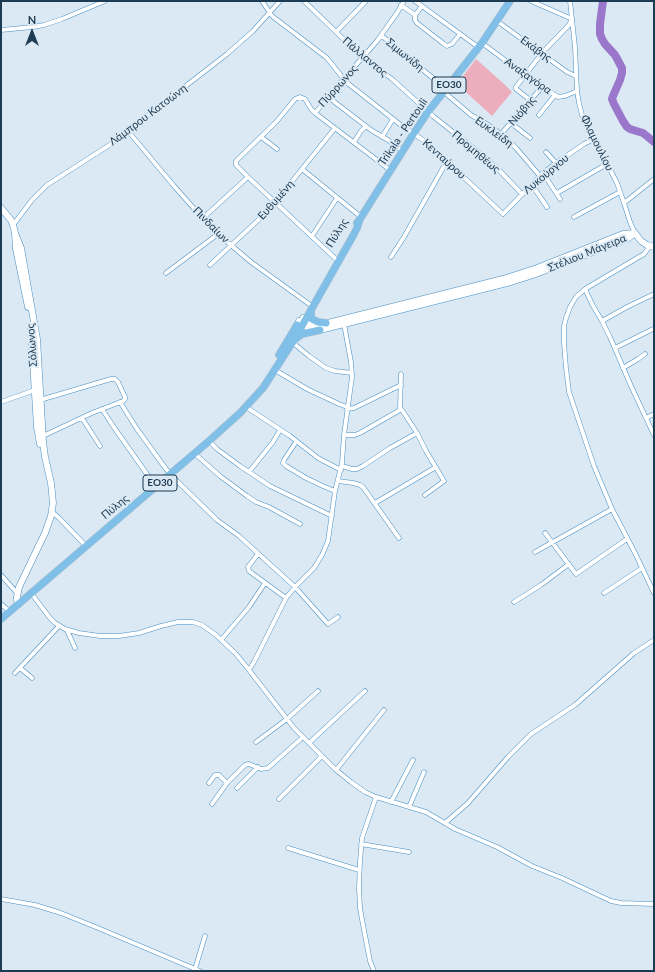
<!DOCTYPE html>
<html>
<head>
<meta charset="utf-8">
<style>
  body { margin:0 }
  #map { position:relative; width:655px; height:972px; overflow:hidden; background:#dbe9f4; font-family:Lato,sans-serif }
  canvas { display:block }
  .frame { position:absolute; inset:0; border:2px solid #1d3b52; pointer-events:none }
  .north { position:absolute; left:12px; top:12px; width:40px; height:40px; -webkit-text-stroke:3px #dbe9f4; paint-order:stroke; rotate:0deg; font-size:11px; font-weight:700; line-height:16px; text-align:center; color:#1d3b52 }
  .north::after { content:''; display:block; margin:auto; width:14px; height:18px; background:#1d3b52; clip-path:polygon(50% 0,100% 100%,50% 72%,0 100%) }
</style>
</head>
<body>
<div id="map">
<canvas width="655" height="972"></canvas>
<div class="frame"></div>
<div class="north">N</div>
</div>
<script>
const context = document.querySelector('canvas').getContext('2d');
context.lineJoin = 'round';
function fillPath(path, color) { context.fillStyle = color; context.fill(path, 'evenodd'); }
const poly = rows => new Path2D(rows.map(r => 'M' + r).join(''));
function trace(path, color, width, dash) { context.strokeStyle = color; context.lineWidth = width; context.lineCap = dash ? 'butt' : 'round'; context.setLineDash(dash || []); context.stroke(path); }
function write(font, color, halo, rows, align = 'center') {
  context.font = font + ' Lato,sans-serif'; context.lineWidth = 4; context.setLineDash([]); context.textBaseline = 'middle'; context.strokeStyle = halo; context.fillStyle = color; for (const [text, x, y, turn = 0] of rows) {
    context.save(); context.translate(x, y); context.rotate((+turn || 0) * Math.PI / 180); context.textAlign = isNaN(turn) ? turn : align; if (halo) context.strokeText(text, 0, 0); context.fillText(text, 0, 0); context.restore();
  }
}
const green = poly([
  [476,59,503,83,512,92,492,116,457,84]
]);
const river = poly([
  [603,1,600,24,600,34,602,39,605,44,615,55,622,68,622,73,620,80,613,96,612,99,614,104,623,121,627,127,630,129,643,133,654,142]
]);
const street = poly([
  [262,1,272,16,327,58,346,82,402,126,426,142,503,214,543,173,556,163,584,144,594,139],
  [304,1,363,58,392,79,434,117,486,158,499,170,522,194],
  [415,1,478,47],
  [531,1,572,19],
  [570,1,575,47,577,91,579,103,582,115,617,183,624,203,630,222,635,233],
  [401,5,415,15],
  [422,6,415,15,415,20,417,23,444,44,447,46,452,44,460,34],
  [497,21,567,72,576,76],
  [1,30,33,27,44,25,62,19,105,1],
  [336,32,366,1],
  [382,36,446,89],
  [482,43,525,75,558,97,565,96,577,91],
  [444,92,471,115,487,124,506,138,516,148,540,176],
  [328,97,371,130,388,140,402,151],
  [534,103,516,89,516,87,542,53,569,25,572,19],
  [315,113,340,83,377,41,397,13,404,1],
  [539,115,555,95],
  [511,123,530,138],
  [128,131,174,186,213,230,251,262,309,304],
  [501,134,542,87],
  [261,137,277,149],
  [382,137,393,119],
  [354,142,361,131,366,126],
  [546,152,556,163],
  [302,169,361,217],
  [543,173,560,199],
  [532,185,547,207],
  [557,193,607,164],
  [624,203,654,179],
  [574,217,620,192],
  [202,219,248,177],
  [13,225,32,200,47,185,111,144,227,54,253,31,280,1],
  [312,236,337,198],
  [650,246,644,254,585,289,576,297,570,307,566,318,564,326,564,343,566,368,569,392,594,466,612,509,635,553,654,593],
  [391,257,404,237,447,161],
  [338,261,248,177,236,165,236,161,277,121,295,99,300,97,305,99,311,109,315,113,390,170],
  [210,265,269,210,335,128],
  [166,273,218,234],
  [585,289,593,306,602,321,610,337,631,386,654,435],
  [602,321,627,307,654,294],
  [292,342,309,356,326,368,335,371,352,373],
  [615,348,653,329],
  [623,368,638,359,645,354],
  [275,370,307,389,339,404,347,407],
  [401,374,400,408,404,413,417,433,426,451,444,481,425,495],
  [40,400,67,392,111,379,115,379,118,382,125,397,125,399,123,401,92,413,43,436],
  [1,402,35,390],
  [120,402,137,429,166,469,177,481,217,520,239,536,295,587,328,624,338,617],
  [246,407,290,436,318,458,341,470],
  [102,409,113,426,156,487],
  [347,409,354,408,401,385],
  [82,418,100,446],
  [646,418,654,414],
  [344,435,355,435,360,433,400,410],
  [209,441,217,449,240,466,270,486,332,516],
  [296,442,284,460,283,463,286,466,306,478,325,487,335,491],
  [194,453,220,476,247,496,256,502,269,507,300,524],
  [342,466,352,469,357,469,363,466,390,448,417,433],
  [249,472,273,442,280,430],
  [338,481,353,483,360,485,363,487,399,538],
  [375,503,436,467],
  [52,512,59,518,86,546],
  [545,533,576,574,627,539],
  [535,552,612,509],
  [258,554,248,567,249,571,286,598],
  [1,575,17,593],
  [31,593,50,618,55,623,65,629,79,633,100,636,119,636,139,633,161,626,178,622,193,622,202,625,216,635,236,654,249,670,294,728,336,770,351,782,365,792,376,797,426,812,455,829,497,847,532,866,562,878,611,901,621,903,654,904],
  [604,593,642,568],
  [514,602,541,585,569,564],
  [1,604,9,611],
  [67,630,75,648],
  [221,640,249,607,265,583],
  [20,668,32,678],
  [249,670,254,662,286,598,295,587,314,568,322,555,328,541,335,491,342,463,344,435,352,377,351,362,344,324],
  [15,673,59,626],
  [256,742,287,719,318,691],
  [309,743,365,691],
  [336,770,384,710],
  [209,783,215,775,219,775,227,783],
  [237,788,258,767],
  [279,799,322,756],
  [391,802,413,760],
  [212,804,227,783,245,765,249,764,261,769,268,768,303,737],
  [409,807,424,772],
  [445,823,468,803,508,757,531,734,575,705,634,653,654,640],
  [361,844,409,852],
  [288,848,359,870],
  [1,899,35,905,61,913,98,928,200,971],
  [195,969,205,936],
  [374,971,370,961,363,925,360,908,359,888,360,861,362,838,376,797]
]);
const secondary = poly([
  [1,208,11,220,13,225,15,233,16,249,28,307],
  [15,233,21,248,37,339,43,442,45,457,51,483,53,503,51,516,45,533,19,587,17,597,17,600,19,604],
  [635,233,641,241,647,245,654,247],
  [303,318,314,324,320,325,503,279,537,268,623,234,635,233],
  [299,321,310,329,320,330,511,282,533,275,627,239,635,233],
  [31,328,37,427,40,444]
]);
const primary = poly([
  [357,223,360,219,414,133,427,113,482,43,510,1],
  [311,311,311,317,312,319,318,322,326,323],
  [294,340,302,334,320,330],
  [279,355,297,325],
  [1,619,209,441,240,413,263,388,294,340,354,234,357,228,360,219]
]);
const shields = [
  [449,85,34],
  [160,483,34]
];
const shieldNames = [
  ["ΕΟ30",449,85],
  ["ΕΟ30",160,483]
];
const streetNames = [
  ["Εκάβης",536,49,36],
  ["Σιμωνίδη",405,55,39],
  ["Πάλλαντος",365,57,40],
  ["Αναξαγόρα",528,76,35],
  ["Πύρρωνος",338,86,-48],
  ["Νιόβης",522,111,-49],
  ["Λάμπρου Κατσώνη",148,115,-37],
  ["Trikala - Pertouli",403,132,-56],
  ["Ευκλείδη",494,132,36],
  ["Φλαμουλίου",597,143,64],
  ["Προμηθέως",476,152,40],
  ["Κενταύρου",444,159,42],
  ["Λυκούργου",546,174,-40],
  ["Ευθυμένη",276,200,-49],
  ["Πινδαίων",211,225,45],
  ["Πύλης",337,233,-58],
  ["Στέλιου Μάγειρα",587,253,-22],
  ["Σόλωνος",32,345,-94],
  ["Πύλης",115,507,-40]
];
fillPath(green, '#ecaebd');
trace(river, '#9a77ca', 8);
trace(street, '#468ec3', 5);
trace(secondary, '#468ec3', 7);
trace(primary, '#bbc4cb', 8);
trace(street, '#fff', 4);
trace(secondary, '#fff', 6);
trace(primary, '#80bfe8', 7);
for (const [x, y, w] of shields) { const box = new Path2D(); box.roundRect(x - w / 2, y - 8, w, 16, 3); context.fillStyle = '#dbe9f4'; context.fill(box); trace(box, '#1d3b52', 1); }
write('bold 10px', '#1d3b52', null, shieldNames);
write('11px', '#1d3b52', '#dbe9f4', streetNames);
</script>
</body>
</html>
